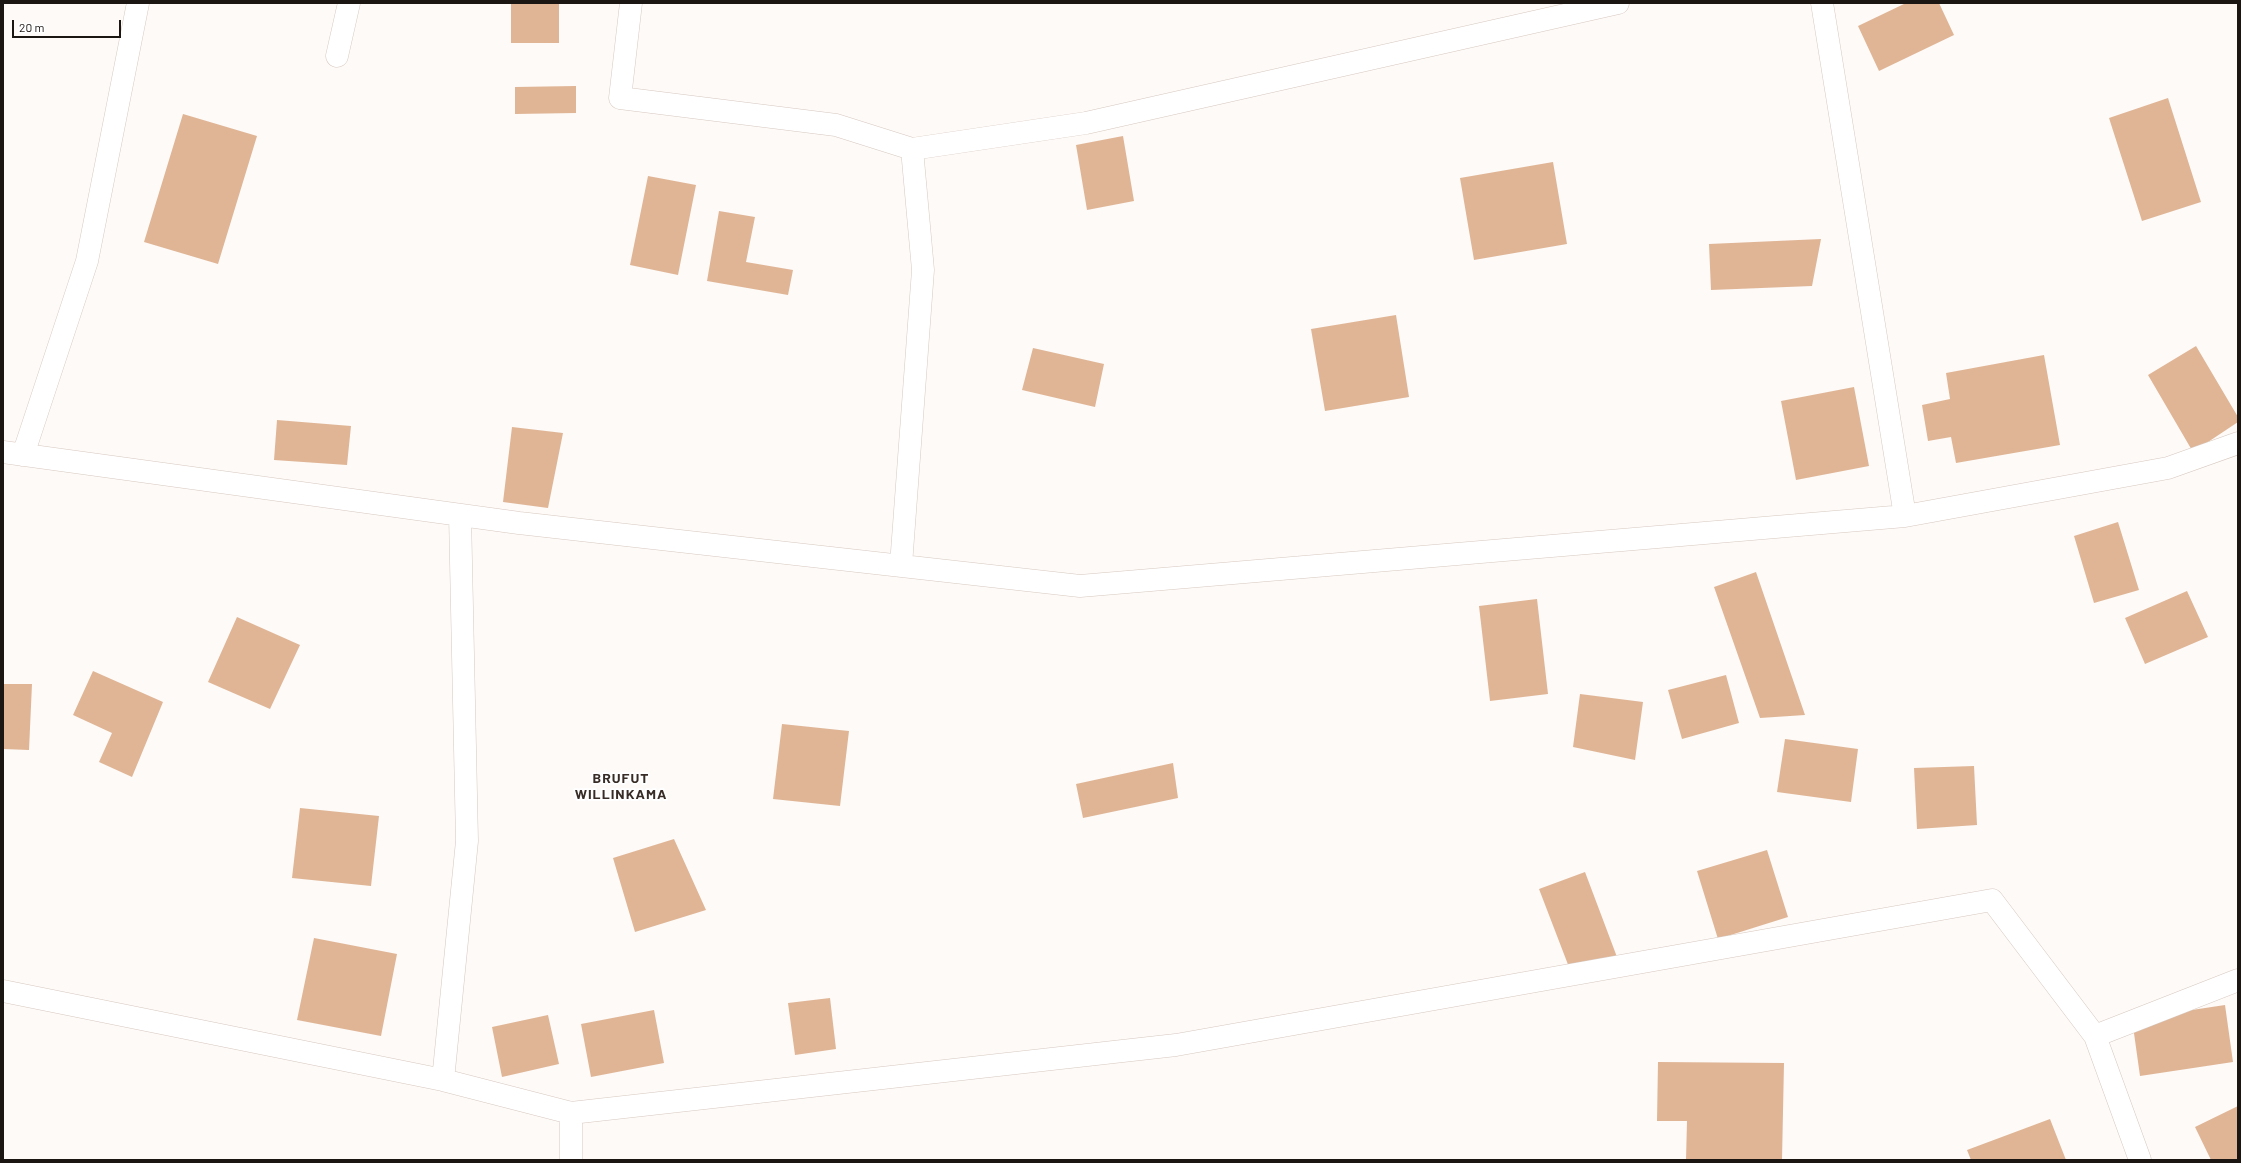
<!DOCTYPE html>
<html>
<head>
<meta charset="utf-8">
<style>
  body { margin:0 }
  #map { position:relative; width:2241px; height:1163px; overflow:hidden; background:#fdfaf8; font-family:Barlow,sans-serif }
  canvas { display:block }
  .frame { position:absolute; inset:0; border:4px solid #1c1613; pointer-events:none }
  .scale { position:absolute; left:12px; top:20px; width:109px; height:18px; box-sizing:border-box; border:2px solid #1c1613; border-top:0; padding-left:5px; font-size:12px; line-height:14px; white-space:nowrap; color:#1c1613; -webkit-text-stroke:3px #fff; paint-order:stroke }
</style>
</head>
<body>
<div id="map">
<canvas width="2241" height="1163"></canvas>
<div class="frame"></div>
<div class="scale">20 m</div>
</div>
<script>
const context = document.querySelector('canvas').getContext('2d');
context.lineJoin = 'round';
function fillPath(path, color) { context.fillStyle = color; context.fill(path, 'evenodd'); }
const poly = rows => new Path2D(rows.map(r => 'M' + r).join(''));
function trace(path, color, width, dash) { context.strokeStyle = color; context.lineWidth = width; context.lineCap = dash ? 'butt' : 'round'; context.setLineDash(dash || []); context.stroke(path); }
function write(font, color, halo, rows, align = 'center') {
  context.font = font + ' Barlow,sans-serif'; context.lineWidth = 4; context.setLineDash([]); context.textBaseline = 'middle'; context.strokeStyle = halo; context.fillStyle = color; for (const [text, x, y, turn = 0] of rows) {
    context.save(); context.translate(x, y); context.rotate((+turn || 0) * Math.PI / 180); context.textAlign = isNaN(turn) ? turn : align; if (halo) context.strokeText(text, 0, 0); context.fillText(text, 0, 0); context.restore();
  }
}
const building = poly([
  [511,3,559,3,559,43,511,43],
  [1906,3,1939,3,1954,35,1879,71,1858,26],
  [576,86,576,113,515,114,515,87],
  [2168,98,2201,202,2142,221,2109,118],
  [183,114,257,136,218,264,144,242],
  [1123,136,1134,201,1087,210,1076,145],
  [1553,162,1567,244,1474,260,1460,178],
  [648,176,696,185,678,275,630,265],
  [719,211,755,217,746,262,793,270,788,295,707,281],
  [1821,239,1812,286,1711,290,1709,244],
  [1396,315,1409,397,1325,411,1311,329],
  [2196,346,2238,417,2238,422,2193,452,2148,375],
  [1033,348,1104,364,1095,407,1022,390],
  [2044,355,2060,445,1956,463,1951,437,1928,441,1922,405,1950,399,1946,373],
  [1854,387,1869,466,1796,480,1781,401],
  [277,420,351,426,347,465,274,460],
  [512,427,563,433,548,508,503,502],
  [2118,522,2139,590,2094,603,2074,536],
  [1756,572,1805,715,1760,718,1714,587],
  [2187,591,2208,637,2145,664,2125,618],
  [1537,599,1548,694,1490,701,1479,606],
  [237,617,300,645,270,709,208,682],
  [93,671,163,702,132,777,99,762,112,733,73,715],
  [1726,675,1739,723,1682,739,1668,690],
  [3,684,32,684,29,750,3,749],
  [1580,694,1643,702,1635,760,1573,747],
  [782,724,849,731,840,806,773,799],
  [1785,739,1858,749,1851,802,1777,792],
  [1173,763,1178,798,1083,818,1076,784],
  [1974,766,1977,825,1917,829,1914,768],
  [300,808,379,816,371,886,292,878],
  [674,839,706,910,635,932,613,858],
  [1767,850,1788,917,1718,939,1697,871],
  [1585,872,1617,957,1572,975,1539,889],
  [314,938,397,954,381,1036,297,1020],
  [830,998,836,1049,795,1055,788,1003],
  [2225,1005,2233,1062,2140,1076,2132,1019],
  [654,1010,664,1063,591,1077,581,1024],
  [548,1015,559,1064,502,1077,492,1027],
  [1658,1062,1784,1063,1782,1160,1686,1160,1687,1121,1657,1121],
  [2238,1106,2238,1160,2211,1160,2195,1127],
  [2050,1119,2066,1160,1971,1160,1967,1150]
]);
const minor = poly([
  [631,3,620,98,836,125,912,149,1086,123,1618,3],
  [1822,3,1905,516],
  [337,56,349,3],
  [3,452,519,523,1080,586,1905,516,2168,468,2238,443],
  [23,455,87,261,138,3],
  [901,565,923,270,912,149],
  [3,991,443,1080,571,1113,1176,1045,1992,900,2095,1036],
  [443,1080,467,841,460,515],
  [571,1113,571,1160],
  [2140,1160,2095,1036,2238,980]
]);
const districtNames = [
  ["BRUFUT",621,778],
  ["WILLINKAMA",621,794]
];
fillPath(building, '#e0b595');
trace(minor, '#d7c8bf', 23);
trace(minor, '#fff', 22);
context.letterSpacing = '1px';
write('bold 14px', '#382c26', '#fff', districtNames);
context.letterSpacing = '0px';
</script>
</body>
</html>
